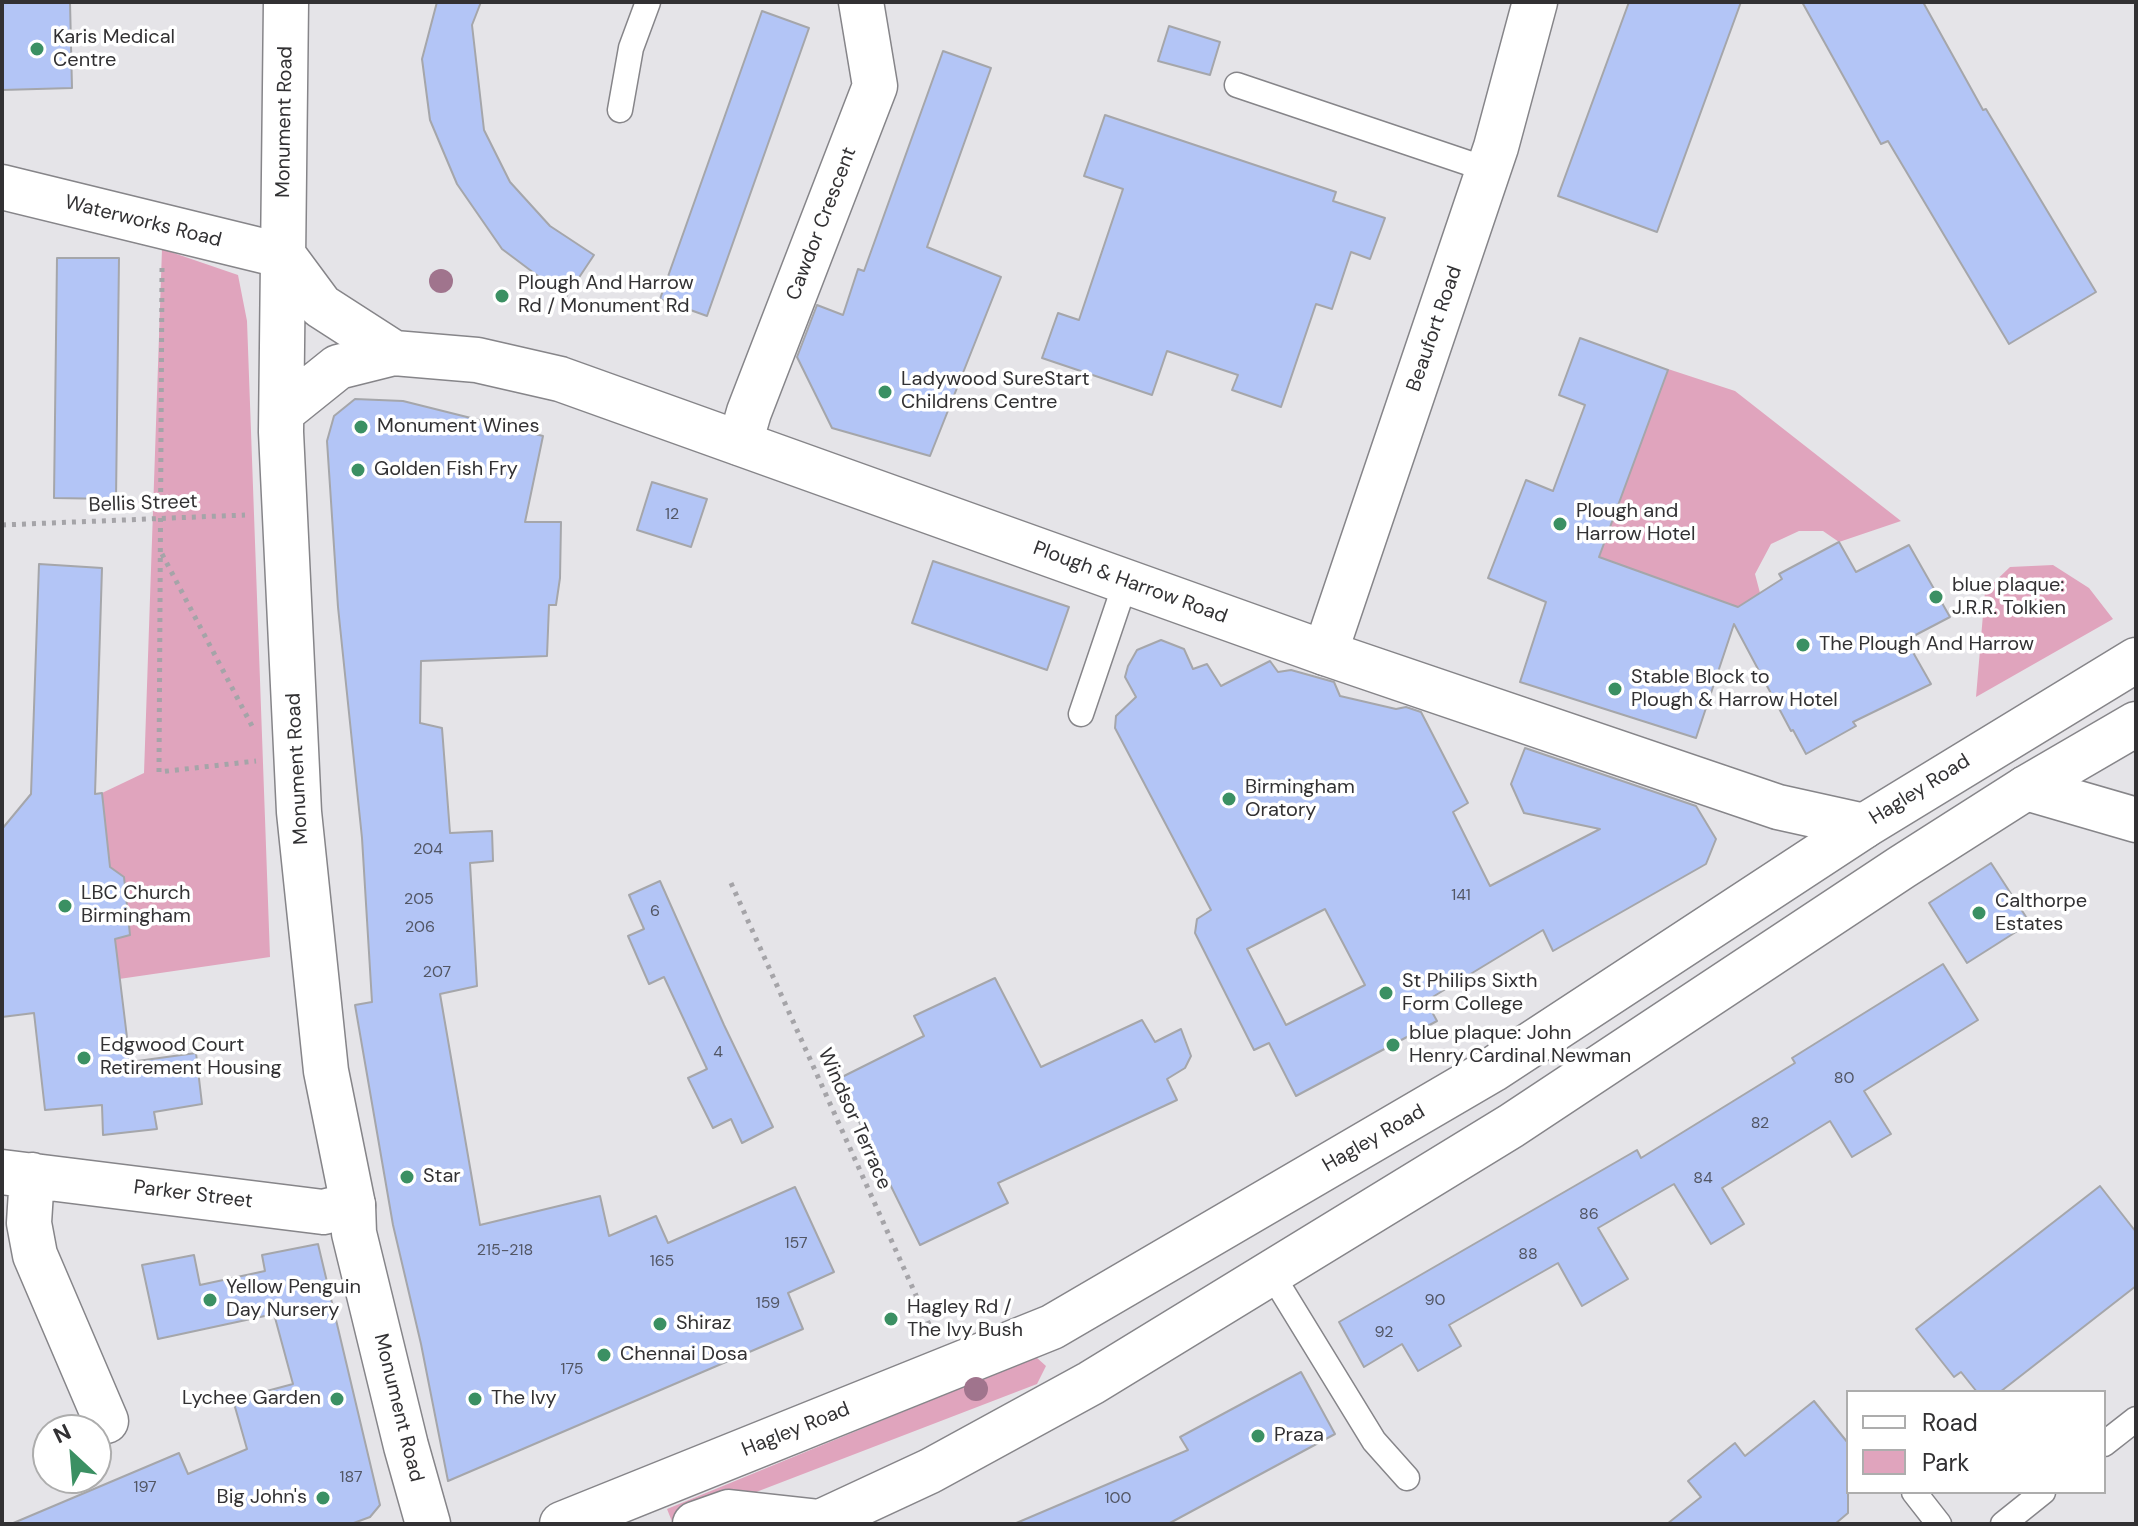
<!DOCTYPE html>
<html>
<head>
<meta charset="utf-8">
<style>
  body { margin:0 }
  #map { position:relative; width:2138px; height:1526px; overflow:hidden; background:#e5e4e8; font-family:"DM Sans",sans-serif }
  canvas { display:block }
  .frame { position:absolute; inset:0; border:4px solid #323133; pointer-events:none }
  .legend { position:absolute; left:1846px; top:1390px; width:260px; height:104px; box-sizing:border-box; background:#fff; border:2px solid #adadad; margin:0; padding:10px 14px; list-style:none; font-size:24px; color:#323133 }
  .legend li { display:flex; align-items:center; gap:16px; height:40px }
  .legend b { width:40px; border:2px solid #adadad }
  .north { position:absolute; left:32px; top:1414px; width:80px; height:80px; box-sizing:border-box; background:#fff; border:2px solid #adadad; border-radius:50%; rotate:334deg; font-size:22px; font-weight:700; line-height:32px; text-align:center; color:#323133 }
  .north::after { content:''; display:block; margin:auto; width:28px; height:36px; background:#3b9063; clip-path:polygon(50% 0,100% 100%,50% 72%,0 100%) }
</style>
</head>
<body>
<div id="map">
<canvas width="2138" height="1526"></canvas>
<div class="frame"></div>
<ul class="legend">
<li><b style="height:10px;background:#fff"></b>Road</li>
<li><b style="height:22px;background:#e0a4bd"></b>Park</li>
</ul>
<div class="north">N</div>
</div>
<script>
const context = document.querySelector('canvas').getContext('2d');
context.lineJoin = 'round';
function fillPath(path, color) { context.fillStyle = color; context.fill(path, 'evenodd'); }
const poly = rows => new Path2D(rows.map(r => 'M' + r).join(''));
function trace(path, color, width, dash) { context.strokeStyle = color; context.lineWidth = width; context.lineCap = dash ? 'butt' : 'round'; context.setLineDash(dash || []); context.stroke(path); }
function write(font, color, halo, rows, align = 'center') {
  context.font = font + ' "DM Sans",sans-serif'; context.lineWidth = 7; context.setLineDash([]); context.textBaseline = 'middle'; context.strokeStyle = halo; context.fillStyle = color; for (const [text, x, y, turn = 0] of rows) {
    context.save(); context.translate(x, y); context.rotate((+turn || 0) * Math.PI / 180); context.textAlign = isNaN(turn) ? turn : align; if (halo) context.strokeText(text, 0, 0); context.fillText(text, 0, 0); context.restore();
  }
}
const green = poly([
  [162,249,238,275,247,321,270,957,119,979,115,939,130,935,124,877,110,867,102,793,144,773],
  [1668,369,1735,391,1901,521,1839,542,1823,531,1799,531,1771,544,1755,574,1760,593,1733,611,1712,597,1599,557],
  [2053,565,2089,588,2113,619,1976,697,1985,591,2010,567],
  [1036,1357,1046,1366,1037,1384,673,1524,667,1509]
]);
const building = poly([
  [2,2,70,2,72,88,2,90,2,2],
  [437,2,481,2,472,25,484,130,510,182,550,226,594,255,566,297,502,249,457,184,430,120,422,59,437,2],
  [1629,2,1741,2,1657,232,1558,196,1629,2],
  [1802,2,1923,2,1983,110,1986,109,2096,292,2009,344,1888,141,1881,144,1802,2],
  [762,11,809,28,707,316,660,299,762,11],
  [1169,26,1220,42,1210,75,1158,61,1169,26],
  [943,51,991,68,927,247,1001,277,930,456,832,428,797,357,817,305,843,315,858,269,864,271,943,51],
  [1105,115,1336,192,1333,201,1385,218,1370,259,1351,252,1332,309,1316,304,1281,407,1232,390,1238,375,1167,351,1152,395,1042,358,1058,313,1079,320,1123,189,1084,176,1105,115],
  [57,258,119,258,116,499,54,498,57,258],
  [1580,338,1668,370,1599,557,1738,607,1782,579,1779,574,1839,542,1856,572,1909,545,1950,617,1906,640,1931,684,1853,722,1856,726,1806,754,1793,730,1791,731,1734,624,1696,738,1520,682,1546,602,1488,578,1526,480,1553,491,1585,405,1559,395,1580,338],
  [355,399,403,401,543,436,525,522,561,522,560,578,556,605,549,605,547,656,421,661,420,723,442,728,450,833,492,831,493,861,470,863,477,986,440,994,480,1225,600,1196,609,1236,656,1216,668,1243,795,1187,834,1272,788,1293,803,1329,448,1481,421,1344,393,1225,355,1005,372,1002,362,838,338,607,327,441,334,416,355,399],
  [652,482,707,499,691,547,637,530,652,482],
  [933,561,1069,607,1047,670,912,623,933,561],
  [39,564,102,568,95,794,102,793,110,867,124,877,130,935,115,939,130,1062,196,1053,202,1104,154,1112,157,1129,103,1135,102,1105,45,1110,34,1013,2,1017,2,829,31,794,39,564],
  [1161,640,1184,649,1193,669,1207,664,1221,686,1270,661,1278,672,1291,670,1334,682,1340,696,1396,709,1406,707,1421,712,1468,803,1453,812,1490,886,1600,829,1524,813,1511,784,1525,748,1696,806,1716,839,1706,864,1553,951,1543,930,1426,1001,1437,1021,1296,1096,1269,1043,1254,1050,1195,933,1197,919,1211,910,1115,728,1116,716,1136,697,1125,677,1128,666,1137,650,1161,640],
  [1325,909,1365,985,1286,1025,1247,949,1325,909],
  [1991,863,2030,923,1967,963,1929,903,1991,863],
  [660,881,724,1025,773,1127,742,1143,731,1119,713,1128,688,1078,707,1069,664,977,649,984,628,936,644,929,629,895,660,881],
  [1943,964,1978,1020,1864,1091,1891,1134,1852,1157,1830,1121,1722,1188,1744,1224,1711,1244,1674,1184,1598,1228,1628,1279,1582,1306,1558,1263,1449,1325,1461,1346,1418,1371,1402,1344,1364,1367,1339,1322,1637,1150,1641,1158,1795,1063,1792,1058,1943,964],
  [995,978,1041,1067,1142,1020,1155,1042,1181,1029,1191,1056,1185,1068,1167,1079,1177,1100,998,1183,1008,1203,920,1245,838,1079,924,1036,914,1016,995,978],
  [2100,1186,2136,1232,2136,1286,2000,1392,1977,1392,1961,1372,1954,1377,1916,1329,2100,1186],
  [318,1244,380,1505,370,1517,351,1524,11,1524,179,1453,188,1474,247,1449,233,1400,293,1384,274,1314,158,1339,142,1265,194,1255,200,1285,265,1271,262,1255,318,1244],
  [1301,1372,1335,1434,1168,1524,1014,1524,1188,1450,1180,1437,1301,1372],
  [1814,1401,1848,1443,1848,1513,1835,1524,1667,1524,1701,1497,1688,1481,1735,1443,1745,1456,1814,1401]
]);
const path = poly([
  [162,268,159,772,256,761],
  [2,525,245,515],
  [162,554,252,726],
  [731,883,932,1331]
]);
const lane = poly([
  [1237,85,1489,170],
  [620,110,631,48,648,2],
  [1081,714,1126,581],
  [1271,1273,1374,1441,1407,1478],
  [2104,1444,2136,1419],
  [1914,1492,1939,1524],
  [2003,1524,2043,1492]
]);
const street = poly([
  [2,187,284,256],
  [740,443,749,412,875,86,861,2],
  [1325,653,1496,147,1535,2],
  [2,1172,323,1212,353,1205],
  [32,1175,29,1223,35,1255,106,1421]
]);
const secondary = poly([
  [286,2,281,432,299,812,326,1071,353,1205,354,1233,406,1446,428,1524],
  [284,256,321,306,394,353],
  [282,412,338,367,394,353,477,360,560,379,1325,653,1778,807,1864,826],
  [2026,788,2136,820]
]);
const highway = poly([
  [562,1524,1052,1327,1492,1070,1864,826,2136,660],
  [695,1524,729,1512,820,1522],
  [816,1524,930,1471,1091,1383,1511,1126,1902,867,2026,788,2136,724]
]);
const trees = [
  [441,281],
  [976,1389]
];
const markers = [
  [37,49,8,"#3b9063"],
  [502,296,8,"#3b9063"],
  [885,392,8,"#3b9063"],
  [361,427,8,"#3b9063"],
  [358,470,8,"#3b9063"],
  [1560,524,8,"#3b9063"],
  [1936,597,8,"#3b9063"],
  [1803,645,8,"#3b9063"],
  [1615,689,8,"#3b9063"],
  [1229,799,8,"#3b9063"],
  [65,906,8,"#3b9063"],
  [1979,913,8,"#3b9063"],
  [1386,993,8,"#3b9063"],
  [1393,1045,8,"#3b9063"],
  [84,1058,8,"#3b9063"],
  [407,1177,8,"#3b9063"],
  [210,1300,8,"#3b9063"],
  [891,1319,8,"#3b9063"],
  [660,1324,8,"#3b9063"],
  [604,1355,8,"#3b9063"],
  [337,1399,8,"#3b9063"],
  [475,1399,8,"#3b9063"],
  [1258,1436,8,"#3b9063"],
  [323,1498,8,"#3b9063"]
];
const numberNames = [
  ["12",672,515],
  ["204",428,850],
  ["141",1461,896],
  ["205",419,900],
  ["6",655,912],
  ["206",420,928],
  ["207",437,973],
  ["4",718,1053],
  ["80",1844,1079],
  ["82",1760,1124],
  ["84",1703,1179],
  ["86",1589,1215],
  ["157",796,1244],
  ["215-218",505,1251],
  ["88",1528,1255],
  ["165",662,1262],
  ["90",1435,1301],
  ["159",768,1304],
  ["92",1384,1333],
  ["175",572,1370],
  ["187",351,1478],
  ["197",145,1488],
  ["100",1118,1499]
];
const poiNames = [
  ["Karis Medical",53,38],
  ["Centre",53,61],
  ["Plough And Harrow",518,284],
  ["Rd / Monument Rd",518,307],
  ["Ladywood SureStart",901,380],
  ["Childrens Centre",901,403],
  ["Monument Wines",377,427],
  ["Golden Fish Fry",374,470],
  ["Plough and",1576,512],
  ["Harrow Hotel",1576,535],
  ["blue plaque:",1952,586],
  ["J.R.R. Tolkien",1952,609],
  ["The Plough And Harrow",1819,645],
  ["Stable Block to",1631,678],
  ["Plough & Harrow Hotel",1631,701],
  ["Birmingham",1245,788],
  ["Oratory",1245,811],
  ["LBC Church",81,894],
  ["Birmingham",81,917],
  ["Calthorpe",1995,902],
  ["Estates",1995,925],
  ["St Philips Sixth",1402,982],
  ["Form College",1402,1005],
  ["blue plaque: John",1409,1034],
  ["Henry Cardinal Newman",1409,1057],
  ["Edgwood Court",100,1046],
  ["Retirement Housing",100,1069],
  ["Star",423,1177],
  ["Yellow Penguin",226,1288],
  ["Day Nursery",226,1311],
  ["Hagley Rd /",907,1308],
  ["The Ivy Bush",907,1331],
  ["Shiraz",676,1324],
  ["Chennai Dosa",620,1355],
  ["Lychee Garden",321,1399,"right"],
  ["The Ivy",491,1399],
  ["Praza",1274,1436],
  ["Big John's",307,1498,"right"]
];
const streetNames = [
  ["Monument Road",285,122,-89],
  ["Waterworks Road",143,222,14],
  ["Cawdor Crescent",822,224,-69],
  ["Beaufort Road",1435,329,-71],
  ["Bellis Street",143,504,-2],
  ["Plough & Harrow Road",1130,583,20],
  ["Monument Road",298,769,-93],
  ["Hagley Road",1920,790,-32],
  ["Windsor Terrace",854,1119,66],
  ["Hagley Road",1374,1139,-30],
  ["Parker Street",193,1195,7],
  ["Monument Road",398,1408,76],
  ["Hagley Road",796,1430,-22]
];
fillPath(green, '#e0a4bd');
fillPath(building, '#b3c5f6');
trace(building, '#a5a6aa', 2);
trace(lane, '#868589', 27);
trace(street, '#868589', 47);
trace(secondary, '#868589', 47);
trace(highway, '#868589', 47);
trace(path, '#a5a4a8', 5, [4, 6]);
trace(lane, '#fff', 24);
trace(street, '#fff', 44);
trace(secondary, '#fff', 44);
trace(highway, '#fff', 44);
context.fillStyle = '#a0748d';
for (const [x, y] of trees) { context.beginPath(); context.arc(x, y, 12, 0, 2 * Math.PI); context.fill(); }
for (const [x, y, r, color] of markers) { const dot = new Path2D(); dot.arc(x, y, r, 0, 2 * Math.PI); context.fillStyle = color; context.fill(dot); trace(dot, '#fff', 3); }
write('16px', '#525664', null, numberNames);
write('20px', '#323133', '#fff', poiNames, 'left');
write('20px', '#323133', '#fff', streetNames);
</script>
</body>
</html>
